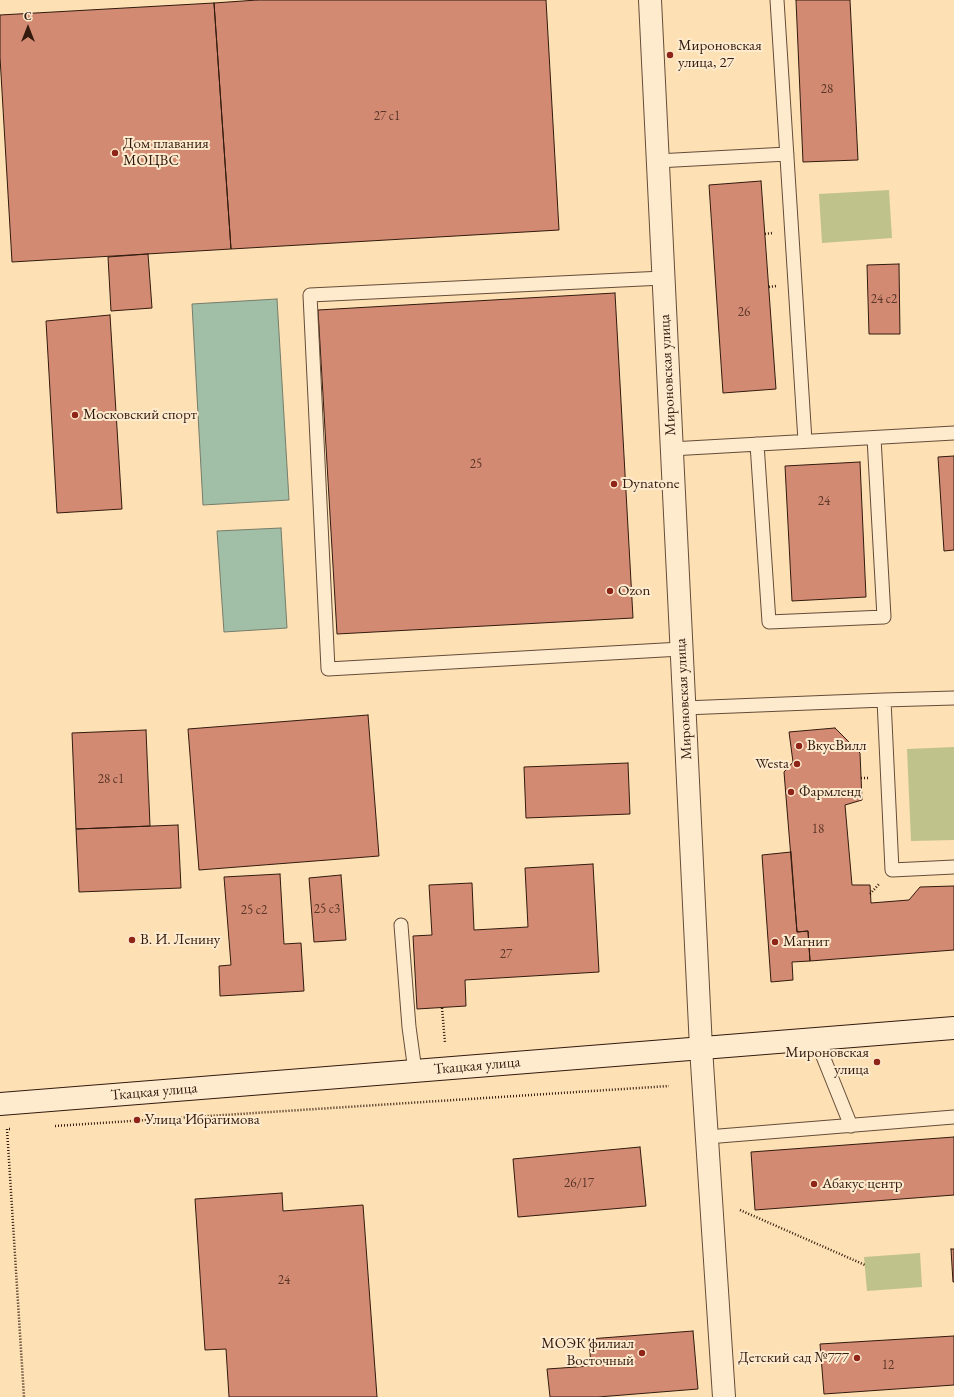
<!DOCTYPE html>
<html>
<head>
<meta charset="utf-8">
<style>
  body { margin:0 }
  #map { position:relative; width:954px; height:1397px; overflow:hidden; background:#fde0b3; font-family:"EB Garamond",serif }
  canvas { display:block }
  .north { position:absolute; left:8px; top:8px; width:40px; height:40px; -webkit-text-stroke:3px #feebce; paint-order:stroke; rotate:0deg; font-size:11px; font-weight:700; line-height:16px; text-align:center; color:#321a0f }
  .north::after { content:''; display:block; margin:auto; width:14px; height:18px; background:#321a0f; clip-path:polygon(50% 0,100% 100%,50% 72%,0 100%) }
</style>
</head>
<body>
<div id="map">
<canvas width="954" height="1397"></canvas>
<div class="north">С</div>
</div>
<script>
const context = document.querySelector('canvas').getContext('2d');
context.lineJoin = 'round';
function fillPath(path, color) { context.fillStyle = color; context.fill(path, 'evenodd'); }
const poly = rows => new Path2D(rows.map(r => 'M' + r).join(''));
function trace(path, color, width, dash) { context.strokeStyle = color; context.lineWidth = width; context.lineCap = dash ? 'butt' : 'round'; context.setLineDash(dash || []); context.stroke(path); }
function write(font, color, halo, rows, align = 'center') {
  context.font = font + ' "EB Garamond",serif'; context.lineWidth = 4; context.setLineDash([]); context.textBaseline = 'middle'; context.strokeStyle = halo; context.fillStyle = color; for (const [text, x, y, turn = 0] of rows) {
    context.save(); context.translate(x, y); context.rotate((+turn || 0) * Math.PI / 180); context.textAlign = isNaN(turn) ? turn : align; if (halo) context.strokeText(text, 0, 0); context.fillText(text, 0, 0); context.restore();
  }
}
const green = poly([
  [889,190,892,238,822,243,819,194],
  [954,747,954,840,911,841,907,749],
  [920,1253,922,1287,867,1291,864,1257]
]);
const water = poly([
  [277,299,289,500,203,505,192,304,277,299],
  [281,528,287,628,224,632,217,531,281,528]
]);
const building = poly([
  [257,0,546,0,559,230,231,249,214,3,257,0],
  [796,0,850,0,858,160,803,162,796,0],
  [214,3,231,249,12,262,0,57,0,15,214,3],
  [761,181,776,389,723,393,709,185,761,181],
  [148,254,152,308,111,311,108,257,148,254],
  [899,264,900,334,869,334,867,265,899,264],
  [615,293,633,618,337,634,318,310,615,293],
  [110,315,122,509,57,513,46,321,110,315],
  [954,456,954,550,944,551,938,457,954,456],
  [860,462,866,597,792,601,785,466,860,462],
  [368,715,379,856,199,870,188,729,368,715],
  [835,728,860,753,862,800,845,805,852,885,870,885,871,903,909,900,920,887,954,886,954,950,810,961,808,931,797,932,784,772,793,762,789,732,835,728],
  [146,730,150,826,76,829,72,733,146,730],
  [628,763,630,814,526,818,524,767,628,763],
  [178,825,181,888,79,892,76,829,178,825],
  [791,852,797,932,808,931,810,961,792,962,793,980,771,982,762,855,791,852],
  [593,864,599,972,465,980,466,1006,417,1009,413,936,432,935,429,885,472,883,474,930,528,927,525,868,593,864],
  [280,874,284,944,301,943,304,991,220,996,219,966,231,965,224,877,280,874],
  [341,875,346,940,314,942,309,878,341,875],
  [954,1137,954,1195,755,1210,751,1152,954,1137],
  [640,1147,646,1206,518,1217,513,1159,640,1147],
  [282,1193,283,1211,363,1205,377,1397,229,1397,226,1349,205,1350,195,1199,282,1193],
  [951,1249,954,1249,954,1282,953,1282,951,1249],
  [693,1331,698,1389,598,1397,550,1397,547,1369,591,1366,589,1339,693,1331],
  [954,1336,954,1385,824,1394,820,1344,954,1336]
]);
const path = poly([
  [765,234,772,233],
  [769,287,776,286],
  [861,778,869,778],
  [870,894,879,884],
  [442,1008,445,1043],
  [55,1126,669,1086],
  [10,1129,7,1129,24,1397],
  [740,1210,865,1265]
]);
const lane = poly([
  [777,0,805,441],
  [657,161,787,154],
  [663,278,310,295,328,669,681,649],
  [757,444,769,622,884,617,874,438],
  [671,449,954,433],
  [884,700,954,698],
  [684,708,884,700,892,870,954,867],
  [401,925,409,1027,415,1071],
  [816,1039,851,1126],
  [707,1137,954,1117]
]);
const street = poly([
  [650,0,701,1048,724,1397]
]);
const secondary = poly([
  [0,1104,954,1028]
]);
const markers = [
  [670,55,4,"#8f2418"],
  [115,153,4,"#8f2418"],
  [75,415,4,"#8f2418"],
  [614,484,4,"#8f2418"],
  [610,591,4,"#8f2418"],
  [799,746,4,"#8f2418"],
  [797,764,4,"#8f2418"],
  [791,792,4,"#8f2418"],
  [132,940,4,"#8f2418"],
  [775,942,4,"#8f2418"],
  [877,1062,4,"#8f2418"],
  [137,1120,4,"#8f2418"],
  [814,1184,4,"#8f2418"],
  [642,1353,4,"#8f2418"],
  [857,1358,4,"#8f2418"]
];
const numberNames = [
  ["28",827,89],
  ["27 с1",387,116],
  ["24 с2",884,299],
  ["26",744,312],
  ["25",476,464],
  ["24",824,501],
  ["28 с1",111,779],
  ["18",818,829],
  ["25 с3",327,909],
  ["25 с2",254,910],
  ["27",506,954],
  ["26/17",579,1183],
  ["24",284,1280],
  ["12",888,1365]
];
const poiNames = [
  ["Мироновская",678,46],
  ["улица, 27",678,63],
  ["Дом плавания",123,144],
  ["МОЦВС",123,161],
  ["Московский спорт",83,415],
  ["Dynatone",622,484],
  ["Ozon",618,591],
  ["ВкусВилл",807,746],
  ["Westa",789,764,"right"],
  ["Фармленд",799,792],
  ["В. И. Ленину",140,940],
  ["Магнит",783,942],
  ["Мироновская",869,1053,"right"],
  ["улица",869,1070,"right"],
  ["Улица Ибрагимова",145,1120],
  ["Абакус центр",822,1184],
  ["МОЭК филиал",634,1344,"right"],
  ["Восточный",634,1361,"right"],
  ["Детский сад №777",849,1358,"right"]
];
const streetNames = [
  ["Мироновская улица",668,375,-93],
  ["Мироновская улица",684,699,-93],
  ["Ткацкая улица",477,1066,-5],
  ["Ткацкая улица",154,1092,-5]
];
fillPath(green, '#c0c28c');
fillPath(water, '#a1bea6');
trace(water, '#757c6a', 1);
fillPath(building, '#d38a72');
trace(building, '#321a0f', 1);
trace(lane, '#654c38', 15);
trace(street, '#654c38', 24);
trace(secondary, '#321a0f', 24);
trace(path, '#321a0f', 2.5, [1, 2]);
trace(lane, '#feebce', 13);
trace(street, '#feebce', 22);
trace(secondary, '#feebce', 22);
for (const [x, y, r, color] of markers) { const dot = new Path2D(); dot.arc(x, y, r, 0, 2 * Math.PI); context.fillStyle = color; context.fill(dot); trace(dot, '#feebce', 1.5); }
write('13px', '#5a3628', null, numberNames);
write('15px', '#321a0f', '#feebce', poiNames, 'left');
write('15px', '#321a0f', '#feebce', streetNames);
</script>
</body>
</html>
